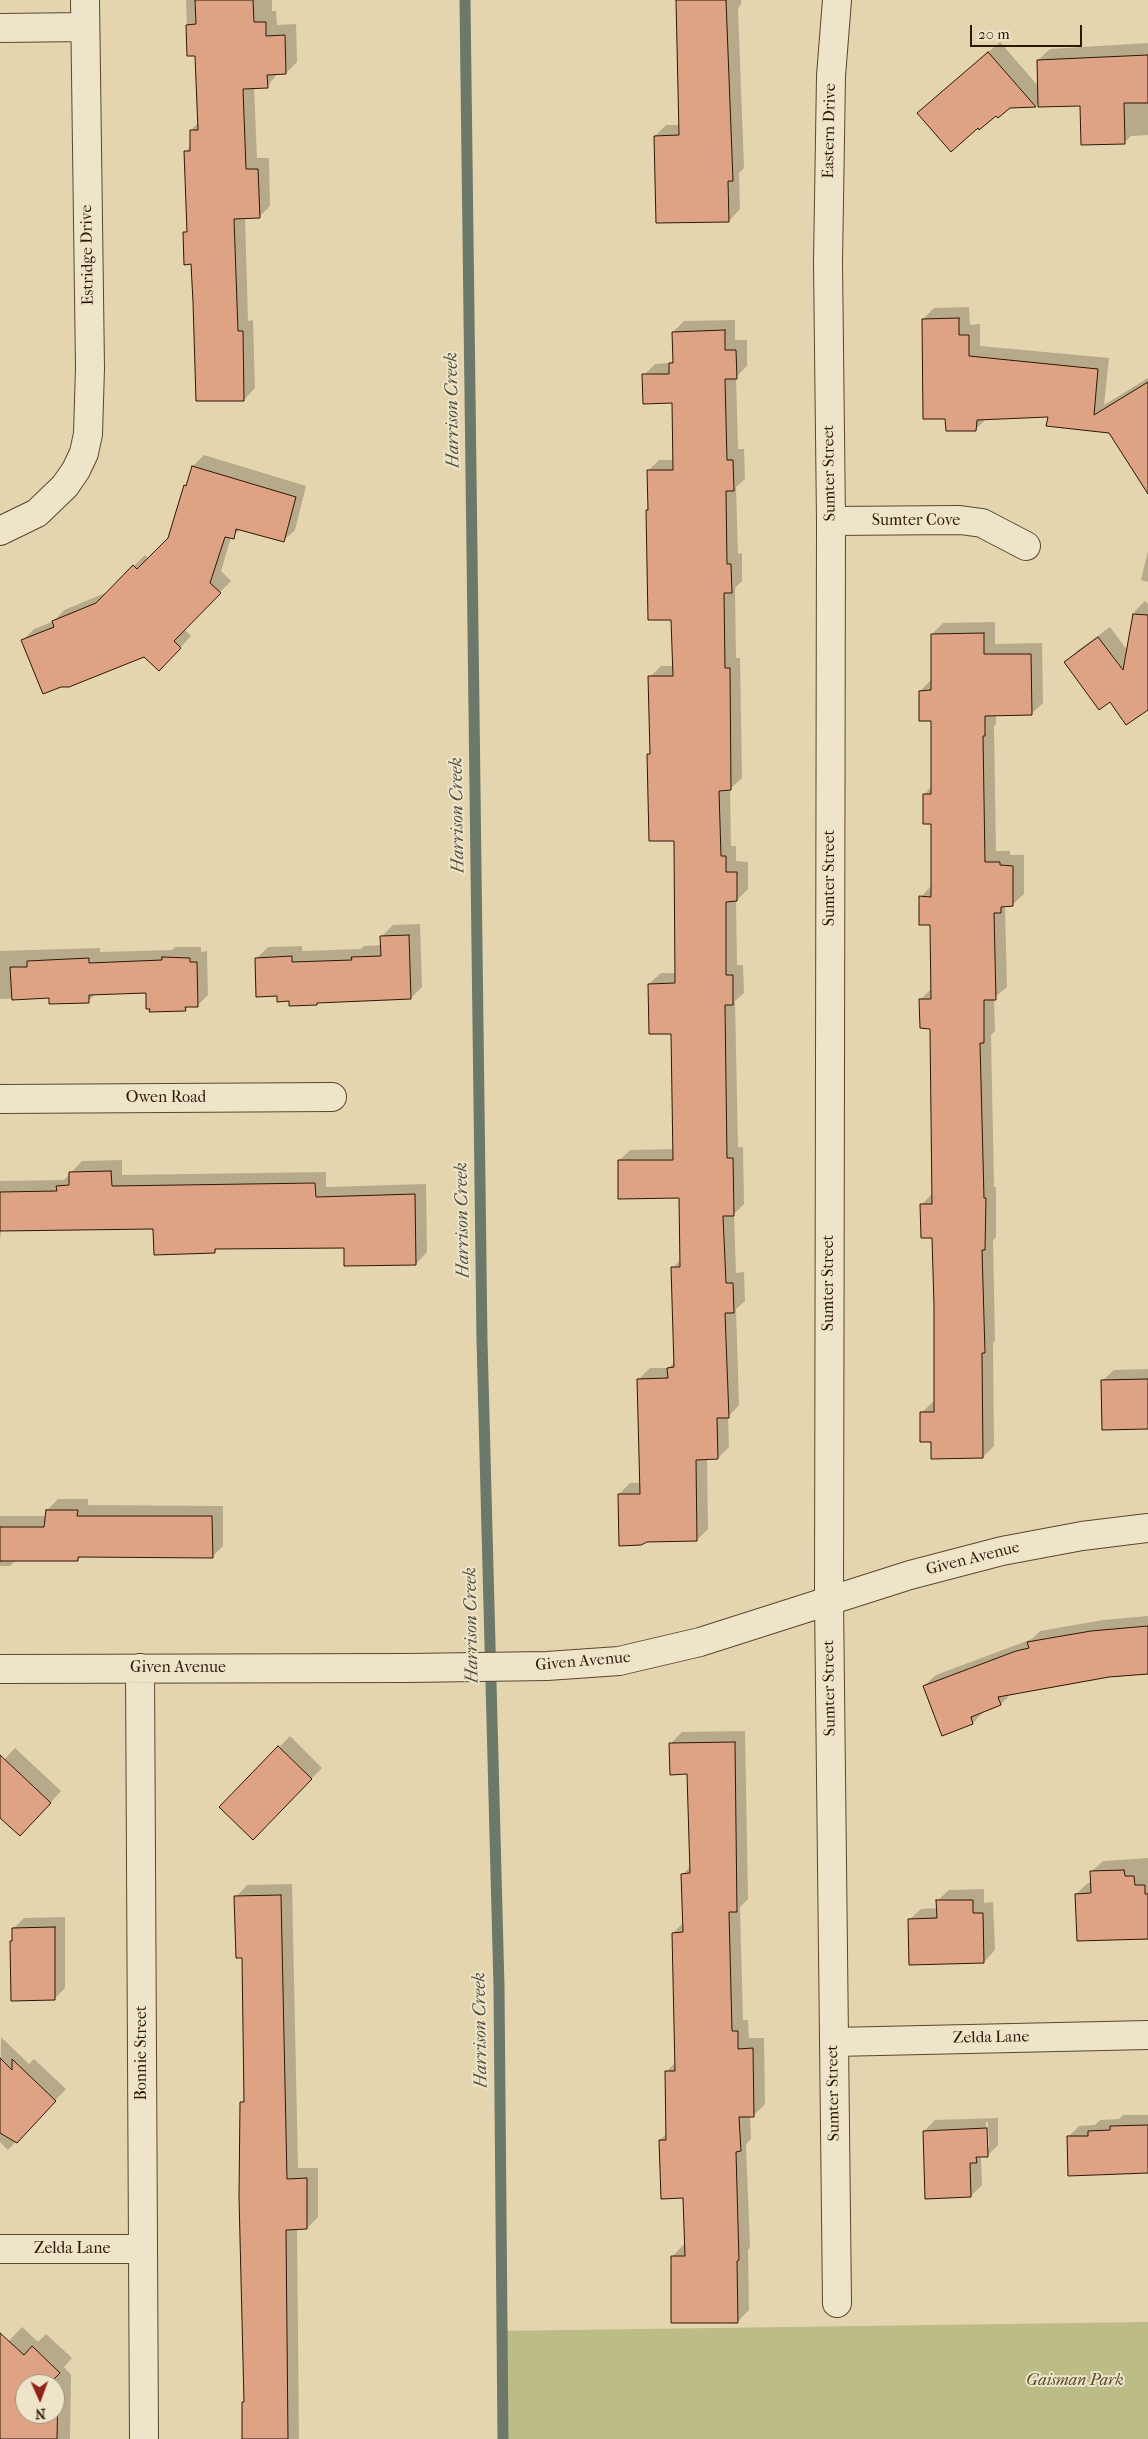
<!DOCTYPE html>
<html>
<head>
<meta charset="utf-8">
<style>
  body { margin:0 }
  #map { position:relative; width:1148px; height:2439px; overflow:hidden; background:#e5d5ae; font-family:"IM FELL French Canon",serif }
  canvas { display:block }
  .north { position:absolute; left:15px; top:2374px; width:50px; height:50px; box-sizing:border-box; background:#eee4ca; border:1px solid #a1927b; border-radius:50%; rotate:178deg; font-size:14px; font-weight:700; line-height:20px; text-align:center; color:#2e1704 }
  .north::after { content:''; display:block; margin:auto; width:18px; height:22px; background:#8f2418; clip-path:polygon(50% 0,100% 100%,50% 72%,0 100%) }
  .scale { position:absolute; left:970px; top:25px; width:112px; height:22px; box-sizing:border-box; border:2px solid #2e1704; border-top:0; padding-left:6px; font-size:15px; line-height:18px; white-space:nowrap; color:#2e1704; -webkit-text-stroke:4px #eee4ca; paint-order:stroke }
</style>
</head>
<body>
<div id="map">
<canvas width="1148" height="2439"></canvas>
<div class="north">N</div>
<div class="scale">20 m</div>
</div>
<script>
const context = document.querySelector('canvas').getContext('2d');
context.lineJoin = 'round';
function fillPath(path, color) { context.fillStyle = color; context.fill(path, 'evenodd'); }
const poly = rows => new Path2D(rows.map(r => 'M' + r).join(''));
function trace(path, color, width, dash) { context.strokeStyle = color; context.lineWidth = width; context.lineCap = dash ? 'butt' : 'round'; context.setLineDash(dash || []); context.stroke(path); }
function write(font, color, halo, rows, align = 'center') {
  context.font = font + ' "IM FELL French Canon",serif'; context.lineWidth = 4; context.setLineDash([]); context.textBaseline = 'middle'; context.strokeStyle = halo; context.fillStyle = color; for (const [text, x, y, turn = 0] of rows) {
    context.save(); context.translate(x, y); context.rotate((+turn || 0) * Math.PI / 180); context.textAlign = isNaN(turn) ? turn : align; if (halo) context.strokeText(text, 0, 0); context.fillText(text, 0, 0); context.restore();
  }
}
const green = poly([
  [1148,2322,1148,2439,499,2439,497,2331]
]);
const shadow = poly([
  [186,0,272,0,272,11,276,11,277,25,296,24,297,62,286,73,278,73,267,87,254,87,257,158,269,158,270,206,259,217,245,217,248,321,253,320,255,388,244,400,192,263,185,233,188,229,185,152,191,146,191,130,199,122,196,55,188,55],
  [677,0,741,0,741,4,738,8,744,168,739,173,740,209,729,221,655,136,666,125,680,125],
  [1000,42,1039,87,1038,60,1050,49,1148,43,1148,135,1131,136,1124,143,1081,105,1039,102,1036,106,1010,106,930,102],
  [969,307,970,325,980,324,980,346,1109,358,1104,405,1148,378,1148,476,1110,432,1049,416,987,418,976,429,946,417,923,319,934,308],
  [735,320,735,340,747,340,747,366,736,377,738,449,744,449,745,479,736,487,738,554,742,553,742,581,735,588,736,658,740,658,742,778,730,789,731,846,736,846,736,861,748,862,748,889,736,901,737,965,743,965,744,993,735,1001,738,1147,743,1147,744,1204,734,1214,736,1273,744,1272,745,1301,736,1309,739,1405,728,1417,729,1447,718,1458,707,1458,708,1529,697,1540,619,1494,630,1483,641,1483,639,1379,650,1368,669,1368,675,1361,673,1268,681,1259,680,1197,619,1161,630,1150,674,1149,672,1033,649,984,661,973,676,973,676,839,649,754,651,752,650,677,661,666,674,666,673,618,648,471,659,460,674,460,674,401,644,375,655,364,670,363,674,360,673,332,684,321],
  [204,455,306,486,295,530,283,541,242,529,231,537,221,571,231,581,184,629,191,636,170,659,23,640,34,629,54,621,64,610,108,592,145,555,149,559,170,539,185,485,188,482,193,466],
  [1148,551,1148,582,1141,580],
  [1145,601,1148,604,1148,708,1110,700,1066,662,1077,651,1110,627,1127,650,1135,611],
  [995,622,995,644,1042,643,1043,703,1031,714,996,714,996,724,994,726,996,851,1010,851,1010,855,1024,855,1024,894,1012,905,1005,907,1007,987,994,998,995,1031,991,1035,994,1187,996,1187,996,1237,993,1240,995,1341,993,1343,994,1446,983,1457,932,1441,921,1413,933,1402,936,1402,933,1237,921,1205,933,1193,931,1027,920,1000,931,989,931,924,921,897,932,885,932,822,924,795,932,786,932,720,920,691,931,680,932,634,943,623],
  [420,924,422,987,411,998,319,1001,316,1004,290,1000,278,995,257,958,268,947,302,946,302,951,361,949,364,946,382,945,382,936,393,925],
  [0,943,0,951,100,948,100,952,172,950,175,947,201,947,201,952,207,951,208,995,197,1006,189,1006,185,1010,147,992,96,994,88,1001,50,997,0,999],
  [122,1160,122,1175,326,1172,326,1187,426,1184,427,1252,416,1264,345,1247,218,1248,214,1252,154,1228,1,1231,0,1241,0,1181,64,1180,82,1161],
  [1148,1369,1148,1428,1102,1381,1114,1370],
  [58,1499,88,1499,88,1505,223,1506,223,1546,212,1557,82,1556,77,1560,16,1560,10,1566,0,1566,0,1516,46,1516,47,1510],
  [1148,1616,1148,1673,1109,1676,1011,1694,1001,1704,984,1711,973,1723,943,1734,924,1686,936,1675,1032,1639,1040,1631,1103,1620],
  [745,1731,748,1899,740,1907,743,2020,748,2020,749,2038,764,2038,765,2104,754,2115,750,2115,751,2139,746,2144,750,2248,748,2250,749,2310,737,2322,672,2257,683,2245,686,2245,685,2197,660,2140,667,2133,666,2072,676,2062,673,1933,684,1922,683,1874,691,1866,688,1773,671,1743,682,1732],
  [290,1736,322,1768,253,1838,221,1807],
  [15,1748,61,1791,31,1824,0,1816,0,1764],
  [1148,1858,1148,1940,1139,1940,1076,1894,1088,1883,1092,1883,1091,1872,1103,1861],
  [292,1884,298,2168,318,2168,318,2217,307,2228,297,2228,299,2439,243,2439,245,2401,241,2103,245,2099,244,1957,236,1897,247,1885],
  [984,1889,984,1903,993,1902,995,1950,984,1962,909,1920,921,1909,938,1908,937,1901,949,1890],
  [65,1917,65,1988,54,1999,11,1942,13,1939,13,1929,24,1918],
  [1,2037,29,2064,34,2059,66,2089,8,2150,0,2142],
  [1123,2115,1148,2115,1148,2172,1068,2137,1079,2126,1095,2125,1100,2120,1119,2119],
  [998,2118,998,2145,987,2156,981,2157,982,2185,971,2196,924,2131,935,2120],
  [986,2122,988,2122,989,2147,986,2149],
  [22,2327,38,2342,46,2334,72,2358,64,2367,71,2375,70,2439,0,2439,0,2343,7,2343],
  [25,2384,55,2384,55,2414,25,2414]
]);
const stream = poly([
  [465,0,482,1340,499,1987,503,2439]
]);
const building = poly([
  [195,0,253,0,254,22,266,22,266,36,285,35,286,74,267,75,268,88,243,89,246,169,258,169,260,218,234,219,238,331,243,331,244,401,196,401,193,302,191,264,184,265,183,232,187,232,184,151,190,151,190,130,198,130,195,56,187,56,186,25,196,24,195,0],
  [676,0,726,0,733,181,728,181,729,222,656,223,654,136,679,135,676,0],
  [988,52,1036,107,1010,108,998,118,996,116,979,130,978,128,951,152,917,113,988,52],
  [1148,55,1148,103,1124,103,1125,144,1081,145,1080,106,1038,107,1037,60,1148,55],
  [959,318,959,335,969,335,969,356,1098,369,1094,415,1148,382,1148,494,1109,433,1046,426,1048,417,977,420,976,431,946,431,945,419,923,419,922,319,959,318],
  [725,330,725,350,736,350,737,379,725,379,727,460,733,460,734,491,726,491,727,564,731,564,732,593,724,593,725,668,730,668,731,790,719,791,721,856,726,856,726,872,737,872,737,901,726,902,726,975,733,975,733,1005,725,1005,727,1158,733,1158,734,1216,723,1216,726,1283,733,1283,734,1313,725,1313,729,1418,717,1418,718,1459,696,1460,697,1541,647,1542,641,1545,619,1546,618,1494,640,1494,637,1379,668,1378,667,1368,674,1367,671,1267,680,1267,679,1198,618,1199,618,1160,673,1160,671,1034,649,1034,648,984,675,983,674,841,649,841,647,754,650,754,648,676,673,676,671,620,648,620,646,510,648,510,647,470,673,470,672,403,643,404,642,374,669,374,669,363,673,363,672,332,725,330],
  [192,466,296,497,284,542,236,529,234,539,225,537,210,583,221,593,174,641,181,648,159,671,144,657,69,687,61,687,43,694,21,640,54,627,52,621,96,603,133,565,137,569,168,538,184,485,186,486,192,466],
  [1133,614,1148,615,1148,710,1126,725,1110,702,1099,710,1064,662,1098,637,1123,670,1133,614],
  [984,633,984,654,1031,654,1032,715,985,716,985,736,983,736,985,862,1000,862,1000,865,1013,866,1013,906,1001,907,1001,913,994,913,996,1000,984,1000,984,1043,980,1043,984,1198,986,1198,985,1250,982,1250,985,1353,982,1353,983,1458,931,1459,931,1442,920,1442,920,1412,934,1412,934,1306,932,1238,921,1238,920,1204,932,1204,930,1029,920,1028,919,999,931,999,930,925,919,925,919,896,931,897,931,824,923,824,923,794,931,794,931,721,919,721,919,691,931,690,931,634,984,633],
  [409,935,411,999,317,1003,317,1005,289,1006,289,1001,277,1002,277,996,256,997,255,958,292,956,292,962,352,960,351,957,381,956,380,936,409,935],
  [162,957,190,958,190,962,197,962,198,1007,185,1007,186,1011,149,1012,150,1009,146,1009,146,993,89,995,89,1003,49,1004,49,998,12,1000,10,967,27,967,27,961,89,958,89,963,162,960,162,957],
  [111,1171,112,1186,315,1183,316,1197,415,1194,416,1265,344,1266,344,1248,215,1249,215,1253,154,1255,153,1229,0,1231,0,1192,57,1191,56,1186,69,1185,69,1172,111,1171],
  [1148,1379,1148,1429,1102,1430,1101,1380,1148,1379],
  [46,1510,78,1510,77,1516,212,1516,213,1558,78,1557,78,1561,0,1561,0,1527,44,1527,46,1510],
  [1148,1626,1148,1674,1109,1677,998,1697,1001,1705,971,1717,973,1724,942,1736,923,1686,1016,1651,1029,1648,1027,1642,1091,1631,1148,1626],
  [735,1742,737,1912,729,1912,732,2031,738,2031,738,2049,753,2048,754,2117,739,2117,741,2151,736,2152,739,2260,737,2261,738,2323,671,2323,671,2256,685,2256,683,2198,661,2199,659,2140,666,2140,665,2071,675,2071,672,1933,683,1932,681,1874,690,1873,687,1774,670,1775,669,1743,735,1742],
  [278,1746,312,1779,253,1840,219,1807,278,1746],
  [0,1755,51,1803,20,1836,0,1818,0,1755],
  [1124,1870,1125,1876,1134,1876,1135,1885,1145,1885,1145,1894,1148,1894,1148,1939,1077,1941,1075,1894,1091,1893,1090,1871,1124,1870],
  [281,1895,287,2179,307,2178,307,2229,286,2230,288,2439,242,2439,242,2402,244,2402,239,2197,240,2102,244,2102,242,1958,236,1958,234,1896,281,1895],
  [936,1900,973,1900,973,1913,983,1913,984,1963,909,1965,908,1919,937,1918,936,1900],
  [55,1927,55,2000,11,2001,10,1941,12,1941,12,1928,55,1927],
  [0,2058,12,2070,12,2059,56,2101,17,2143,0,2133,0,2058],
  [1148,2125,1148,2173,1068,2176,1067,2136,1088,2136,1088,2131,1110,2130,1110,2126,1148,2125],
  [987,2128,988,2157,976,2157,977,2163,970,2163,971,2197,925,2199,923,2131,987,2128],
  [0,2333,24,2355,32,2346,60,2373,51,2382,53,2384,25,2384,25,2414,55,2414,55,2386,58,2389,57,2439,0,2439,0,2333]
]);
const minor = poly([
  [0,28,85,27],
  [831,521,960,520,982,523,1026,546],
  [0,531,37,513,65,486,76,470,84,453,88,434,90,368,85,0],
  [0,1099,332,1097],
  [140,1668,144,2439],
  [0,1669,408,1668,547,1666,619,1661,700,1642,910,1575,1002,1551,1082,1536,1148,1528],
  [834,2042,1148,2035],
  [0,2249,143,2249],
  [837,2303,829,1600,831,521,828,262,831,76,837,0]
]);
const streetNames = [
  ["Eastern Drive",830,131,-89],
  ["Estridge Drive",88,255,-91],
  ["Sumter Street",830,473,-91],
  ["Sumter Cove",916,521],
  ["Sumter Street",830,878,-90],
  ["Owen Road",166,1098],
  ["Sumter Street",829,1283,-90],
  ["Given Avenue",973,1559,-14],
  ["Given Avenue",583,1662,-5],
  ["Given Avenue",178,1668],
  ["Sumter Street",830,1688,-91],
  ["Zelda Lane",991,2038,-1],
  ["Bonnie Street",142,2053,-90],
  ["Sumter Street",834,2093,-91],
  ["Zelda Lane",72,2249]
];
const parkNames = [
  ["Gaisman Park",1075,2381]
];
const waterNames = [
  ["Harrison Creek",453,410,-91],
  ["Harrison Creek",458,815,-91],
  ["Harrison Creek",463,1220,-91],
  ["Harrison Creek",472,1625,-91],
  ["Harrison Creek",481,2030,-91]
];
fillPath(green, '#bbbc86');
fillPath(shadow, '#0003');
trace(stream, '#6c7869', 11);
fillPath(building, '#dea384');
trace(building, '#2e1704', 1);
trace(minor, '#5c462e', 30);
trace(minor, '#eee4ca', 28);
write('16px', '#2e1704', '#eee4ca', streetNames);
write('italic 16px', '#58492b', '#eee4ca', parkNames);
write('italic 18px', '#524f3f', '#eee4ca', waterNames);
</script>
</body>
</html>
